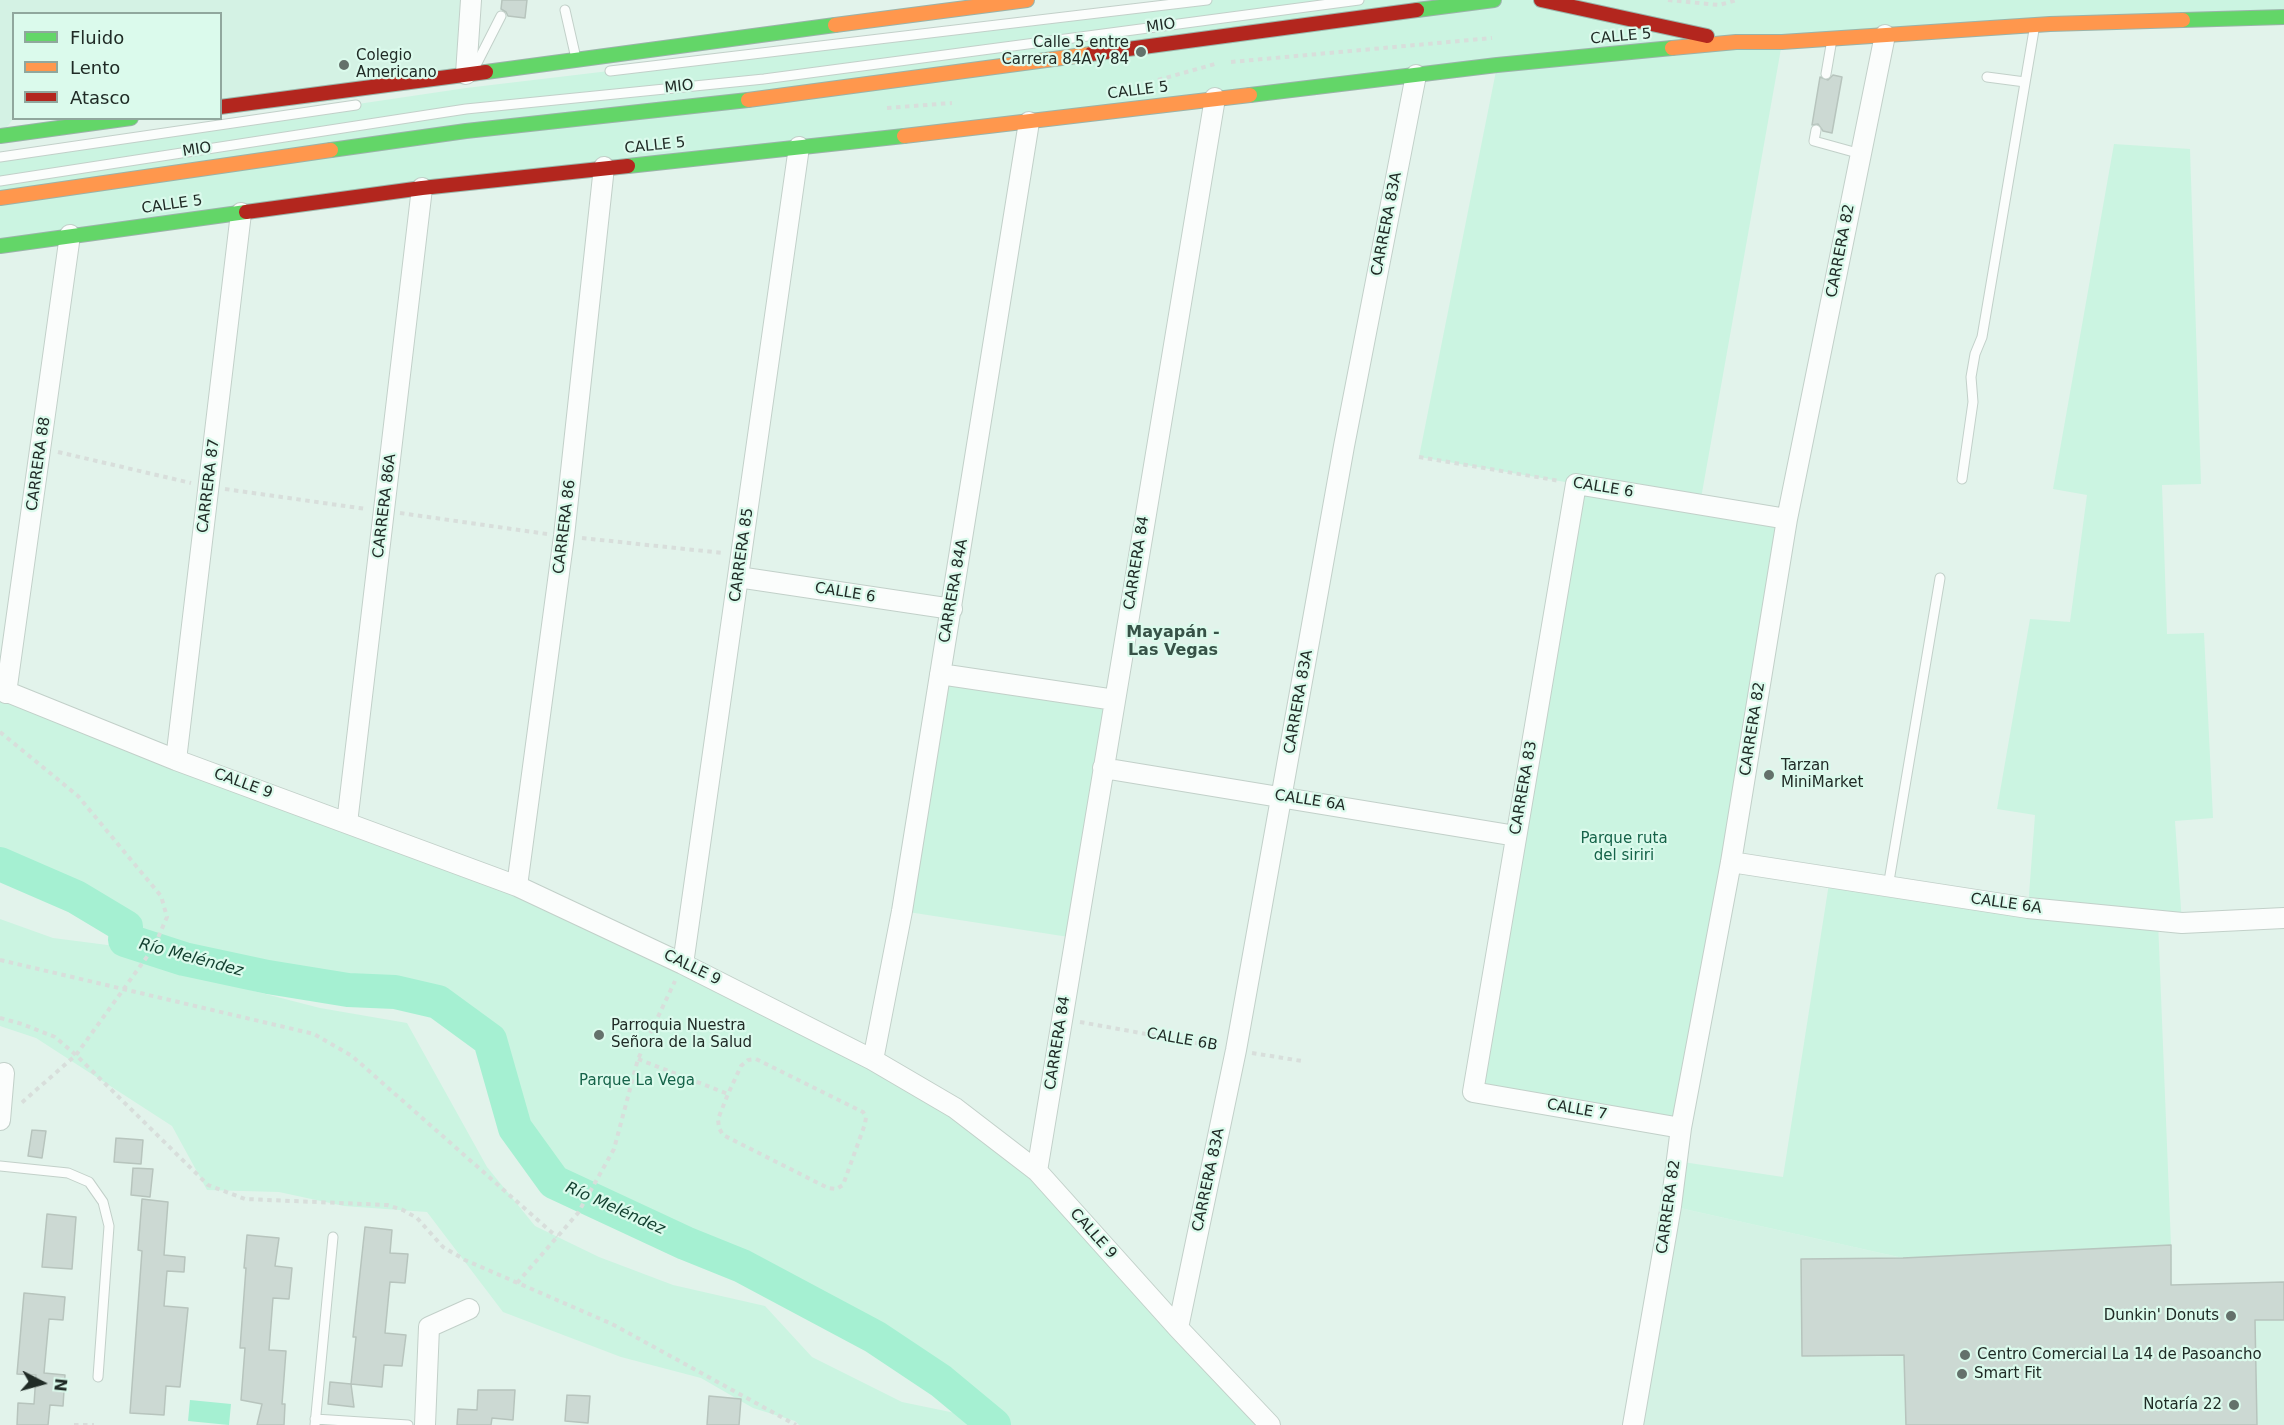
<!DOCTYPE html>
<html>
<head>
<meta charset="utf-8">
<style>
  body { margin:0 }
  #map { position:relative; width:2284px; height:1425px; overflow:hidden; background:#e2f3eb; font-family:"DejaVu Sans",sans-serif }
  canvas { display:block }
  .legend { position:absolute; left:12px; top:12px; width:210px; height:108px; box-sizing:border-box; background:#dbfaec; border:2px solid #90a79d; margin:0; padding:8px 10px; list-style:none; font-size:18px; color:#202b26 }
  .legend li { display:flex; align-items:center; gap:12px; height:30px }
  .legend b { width:30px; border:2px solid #90a79d }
  .north { position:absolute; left:12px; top:1353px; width:60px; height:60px; -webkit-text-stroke:4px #dbfaec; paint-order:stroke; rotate:96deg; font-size:16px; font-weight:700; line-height:24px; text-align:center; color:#202b26 }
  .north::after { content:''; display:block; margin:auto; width:21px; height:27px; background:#202b26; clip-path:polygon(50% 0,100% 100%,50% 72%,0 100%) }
</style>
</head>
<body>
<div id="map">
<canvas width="2284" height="1425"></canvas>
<ul class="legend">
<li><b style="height:8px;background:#63d668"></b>Fluido</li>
<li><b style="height:8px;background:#ff974d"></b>Lento</li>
<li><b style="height:8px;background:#b3261e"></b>Atasco</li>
</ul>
<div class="north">N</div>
</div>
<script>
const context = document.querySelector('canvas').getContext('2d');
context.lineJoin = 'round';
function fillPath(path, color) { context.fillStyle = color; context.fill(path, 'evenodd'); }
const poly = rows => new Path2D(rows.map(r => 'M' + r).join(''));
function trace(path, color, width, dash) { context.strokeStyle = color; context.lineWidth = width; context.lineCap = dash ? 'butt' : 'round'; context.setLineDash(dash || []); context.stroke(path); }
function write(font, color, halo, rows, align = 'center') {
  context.font = font + ' "DejaVu Sans",sans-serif'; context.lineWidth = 4.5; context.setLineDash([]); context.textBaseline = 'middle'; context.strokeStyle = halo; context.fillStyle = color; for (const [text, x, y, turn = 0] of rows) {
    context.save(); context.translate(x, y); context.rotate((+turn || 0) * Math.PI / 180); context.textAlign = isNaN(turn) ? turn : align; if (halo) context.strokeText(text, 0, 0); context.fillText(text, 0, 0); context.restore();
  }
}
const built = poly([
  [0,0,471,0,466,74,221,107,220,14,14,14,14,118,0,136],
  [1671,1206,1903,1258,2171,1245,2172,1285,2284,1282,2284,1425,1633,1425]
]);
const green = poly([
  [1207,0,2284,0,2284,17,1782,43,1700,504,1787,519,1681,1128,1473,1092,1571,483,1419,457,1497,66,0,246,0,157,466,88],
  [2114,144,2190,149,2201,484,2162,485,2167,634,2204,633,2213,818,2175,821,2182,923,2158,921,2171,1245,1903,1258,1671,1206,1676,1161,1783,1177,1830,877,2028,908,2035,815,1997,809,2030,619,2070,622,2087,495,2053,489],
  [940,674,1115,700,1075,938,902,911],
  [0,690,517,886,873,1060,1037,1171,1270,1425,994,1425,941,1381,875,1337,742,1266,685,1243,554,1182,515,1128,490,1040,438,1002,395,992,347,990,268,977,184,959,125,940,126,927,76,897,0,864],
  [0,919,53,938,123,947,211,980,320,1008,407,1023,487,1167,535,1226,599,1257,673,1285,765,1306,812,1357,902,1402,984,1419,987,1425,799,1425,795,1421,753,1408,701,1378,621,1357,503,1312,427,1212,344,1206,279,1192,207,1190,172,1126,36,1038,0,1026]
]);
const water = poly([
  [190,1400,231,1404,229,1425,188,1421]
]);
const river = poly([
  [0,864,76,897,126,927,125,940,184,959,268,977,348,990,395,992,438,1002,490,1040,515,1128,554,1182,685,1243,742,1266,875,1337,941,1381,994,1425]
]);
const building = poly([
  [502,0,527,0,525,18,508,16,506,12,501,9,502,0],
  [1833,75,1842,77,1832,133,1823,131,1818,124,1812,125,1820,77,1828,80,1833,75],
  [32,1130,46,1131,42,1158,28,1156,32,1130],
  [116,1138,143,1140,141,1164,114,1162,116,1138],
  [133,1168,153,1169,150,1197,131,1195,133,1168],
  [142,1199,168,1202,164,1255,185,1257,184,1272,167,1271,164,1306,188,1308,180,1387,166,1386,164,1415,130,1413,142,1251,138,1250,142,1199],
  [47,1214,76,1217,72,1269,42,1267,47,1214],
  [365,1227,392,1230,390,1253,408,1254,405,1283,390,1282,385,1333,406,1335,402,1366,384,1365,382,1387,351,1384,356,1337,353,1337,365,1227],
  [247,1235,279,1238,275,1266,292,1268,289,1299,273,1298,269,1350,286,1351,282,1404,285,1404,284,1425,257,1425,262,1404,241,1400,245,1348,240,1348,246,1268,244,1268,247,1235],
  [2171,1245,2171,1285,2284,1282,2284,1320,2255,1320,2257,1425,1906,1425,1904,1355,1802,1356,1801,1259,1903,1258,2171,1245],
  [24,1293,65,1297,63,1320,49,1319,44,1373,65,1375,63,1406,50,1405,48,1425,17,1425,18,1403,34,1404,36,1375,17,1374,24,1293],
  [330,1382,351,1384,354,1407,328,1404,330,1382],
  [478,1390,515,1390,513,1420,492,1418,491,1425,457,1425,458,1409,477,1410,478,1390],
  [567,1395,590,1396,588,1423,565,1421,567,1395],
  [709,1396,741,1399,739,1425,707,1425,709,1396]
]);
const path = poly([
  [1668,0,1719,5,1737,0],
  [1231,62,1492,38],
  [1158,80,1215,64],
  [887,108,952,103],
  [58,452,191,483],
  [1419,457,1560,481],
  [225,489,366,509],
  [400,513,547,534],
  [582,538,723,553],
  [0,732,78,796,161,896,167,917,154,947,76,1055,19,1105],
  [0,960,314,1034,352,1056,557,1237],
  [0,1018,22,1024,55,1037,76,1055,208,1185,245,1199,387,1205,403,1210,417,1218,443,1247,465,1260,612,1324,796,1425],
  [1080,1022,1218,1047],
  [1252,1053,1302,1061],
  [638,1059,728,1094],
  [756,1059,863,1112,866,1117,865,1124,843,1185,836,1189,828,1188,723,1135,719,1128,718,1119,728,1094,741,1066,748,1060,756,1059],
  [517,1283,578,1213,614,1149,638,1059,675,981],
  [74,1425,94,1425]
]);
const lane = poly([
  [565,10,575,54],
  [475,67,501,16],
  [610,71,1207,0],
  [1826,74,1831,45],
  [1987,77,2025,82],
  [1816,130,1814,141,1861,154],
  [0,157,356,105],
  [0,181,466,109,764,79,1359,0],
  [1962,479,1973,402,1971,377,1975,354,1982,337,2034,30],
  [1888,887,1940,578],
  [0,1166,68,1173,89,1182,103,1202,109,1226,98,1377],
  [315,1419,408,1425],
  [315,1425,333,1237]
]);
const street = poly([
  [466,74,471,0],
  [738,577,952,609],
  [940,674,1115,700],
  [0,689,176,760,517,886,683,964,873,1060,955,1108,1037,1171,1178,1328,1270,1425],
  [6,693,70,235],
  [176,760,241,213],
  [1103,768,1516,836],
  [347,823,422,188],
  [1731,862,2028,908,2182,923,2284,918],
  [517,886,564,536,604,167],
  [683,964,799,147],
  [873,1060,902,911,1029,122],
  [0,1120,4,1073],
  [1681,1128,1473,1092,1576,484,1787,519],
  [1037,1171,1215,98],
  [1178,1328,1236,1050,1344,446,1416,75],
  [425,1425,429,1327,469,1309],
  [1633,1425,1671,1206,1681,1128,1731,862,1787,519,1885,35]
]);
const fast = poly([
  [1417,10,1494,0],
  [2183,20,2284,17],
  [486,72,835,25],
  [1250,95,1497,65,1672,48],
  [0,136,131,118],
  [331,150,466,131,748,100],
  [628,166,904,136],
  [0,246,246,212]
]);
const slow = poly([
  [835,25,1027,0],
  [1672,48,1736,42,1782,42,2050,24,2183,20],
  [748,100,1091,54],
  [904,136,1250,95],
  [0,198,331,150]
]);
const jam = poly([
  [1541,0,1707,36],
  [1091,54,1417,10],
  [220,107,486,72],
  [246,212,422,188,628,166]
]);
const markers = [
  [1141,52,6,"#64716b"],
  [344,65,6,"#64716b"],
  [1769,775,6,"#64716b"],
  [599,1035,6,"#64716b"],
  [2231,1316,6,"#64716b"],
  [1965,1355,6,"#64716b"],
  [1962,1374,6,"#64716b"],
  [2234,1405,6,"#64716b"]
];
const streetNames = [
  ["MIO",1161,26,-8],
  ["CALLE 5",1621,37,-5],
  ["MIO",679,87,-6],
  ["CALLE 5",1138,91,-7],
  ["CALLE 5",655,146,-6],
  ["MIO",197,150,-9],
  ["CALLE 5",172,205,-8],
  ["CARRERA 83A",1387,224,-79],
  ["CARRERA 82",1841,251,-79],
  ["CARRERA 88",39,464,-82],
  ["CARRERA 87",209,486,-83],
  ["CALLE 6",1603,488,9],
  ["CARRERA 86A",385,506,-83],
  ["CARRERA 86",565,527,-83],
  ["CARRERA 85",742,555,-82],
  ["CARRERA 84",1137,563,-81],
  ["CARRERA 84A",954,591,-80],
  ["CALLE 6",845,593,9],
  ["CARRERA 83A",1299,702,-80],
  ["CARRERA 82",1753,729,-81],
  ["CALLE 9",243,784,20],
  ["CARRERA 83",1524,788,-80],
  ["CALLE 6A",1310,801,9],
  ["CALLE 6A",2006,904,8],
  ["CALLE 9",692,968,26],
  ["CALLE 6B",1182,1040,10],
  ["CARRERA 84",1058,1043,-81],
  ["CALLE 7",1577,1110,10],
  ["CARRERA 83A",1209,1180,-78],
  ["CARRERA 82",1669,1207,-82],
  ["CALLE 9",1093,1234,48]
];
const poiNames = [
  ["Calle 5 entre",1129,43,"right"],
  ["Carrera 84A y 84",1129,60,"right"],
  ["Colegio",356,56],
  ["Americano",356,73],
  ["Tarzan",1781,766],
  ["MiniMarket",1781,783],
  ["Parroquia Nuestra",611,1026],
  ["Señora de la Salud",611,1043],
  ["Dunkin' Donuts",2219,1316,"right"],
  ["Centro Comercial La 14 de Pasoancho",1977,1355],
  ["Smart Fit",1974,1374],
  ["Notaría 22",2222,1405,"right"]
];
const parkNames = [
  ["Parque ruta",1624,839],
  ["del siriri",1624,856],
  ["Parque La Vega",637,1081]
];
const neighbourhoodNames = [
  ["Mayapán -",1173,633],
  ["Las Vegas",1173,651]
];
const waterNames = [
  ["Río Meléndez",191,958,15],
  ["Río Meléndez",615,1209,24]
];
fillPath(built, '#d4f2e4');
fillPath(green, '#cbf4e1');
fillPath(water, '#a5f0d2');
trace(river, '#a5f0d2', 34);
fillPath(building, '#ccd9d3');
trace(building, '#b7c4bd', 1.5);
trace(lane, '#c2d0c9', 11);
trace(street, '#c2d0c9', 22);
trace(fast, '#9ab3a9', 16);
trace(slow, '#9ab3a9', 16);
trace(jam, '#9ab3a9', 16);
trace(path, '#d8dedb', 4, [4.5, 4.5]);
trace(lane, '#fbfdfc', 9);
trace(street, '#fbfdfc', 20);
trace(fast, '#63d668', 14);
trace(slow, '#ff974d', 14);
trace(jam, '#b3261e', 14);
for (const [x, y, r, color] of markers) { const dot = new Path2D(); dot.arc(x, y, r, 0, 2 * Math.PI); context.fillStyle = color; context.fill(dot); trace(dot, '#dbfaec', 2); }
write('15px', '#202b26', '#dbfaec', streetNames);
write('15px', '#202b26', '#dbfaec', poiNames, 'left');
write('15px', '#156349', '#dbfaec', parkNames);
write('bold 16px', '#375247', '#dbfaec', neighbourhoodNames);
write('italic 16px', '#113e2e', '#dbfaec', waterNames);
</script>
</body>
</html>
